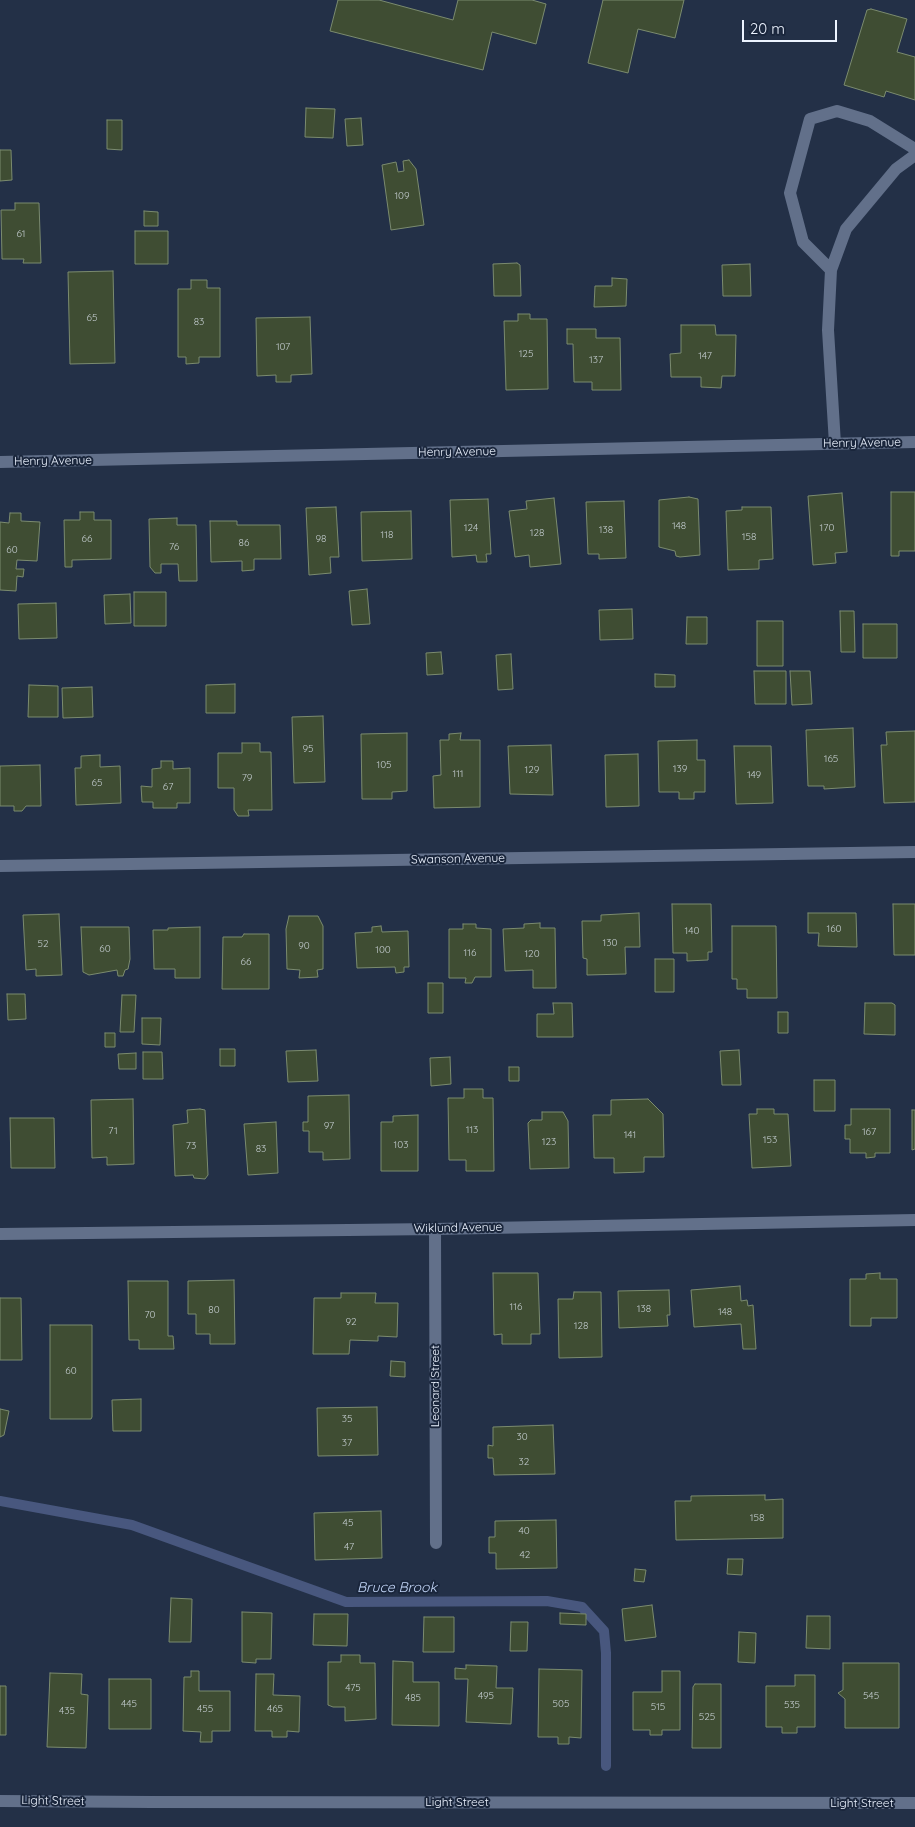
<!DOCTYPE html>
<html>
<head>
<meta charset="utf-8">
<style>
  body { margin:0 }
  #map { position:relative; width:915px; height:1827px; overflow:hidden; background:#233047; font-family:Quicksand,sans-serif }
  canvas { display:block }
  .scale { position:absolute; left:742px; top:20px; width:95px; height:22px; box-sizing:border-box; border:2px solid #ecf3ff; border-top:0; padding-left:6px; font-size:15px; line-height:18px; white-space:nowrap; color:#ecf3ff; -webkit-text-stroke:4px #1a263c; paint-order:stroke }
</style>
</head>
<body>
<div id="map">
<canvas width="915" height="1827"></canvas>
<div class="scale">20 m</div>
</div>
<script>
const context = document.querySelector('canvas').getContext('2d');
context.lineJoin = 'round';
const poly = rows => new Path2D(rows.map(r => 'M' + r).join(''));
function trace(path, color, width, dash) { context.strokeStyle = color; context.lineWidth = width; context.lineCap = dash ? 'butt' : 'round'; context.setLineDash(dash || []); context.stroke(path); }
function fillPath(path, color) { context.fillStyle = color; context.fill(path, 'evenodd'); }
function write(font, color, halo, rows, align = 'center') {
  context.font = font + ' Quicksand,sans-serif'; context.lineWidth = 4; context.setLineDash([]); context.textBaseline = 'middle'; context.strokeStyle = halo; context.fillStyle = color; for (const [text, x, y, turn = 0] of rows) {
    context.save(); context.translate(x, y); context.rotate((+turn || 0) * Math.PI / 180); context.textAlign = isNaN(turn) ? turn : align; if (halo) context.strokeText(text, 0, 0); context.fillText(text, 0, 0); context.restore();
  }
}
const stream = poly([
  [0,1501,132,1525,346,1602,547,1601,582,1607,604,1631,606,1653,606,1766]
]);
const building = poly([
  [338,0,379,0,453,20,458,0,532,0,546,4,536,44,492,32,483,70,330,31,338,0],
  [603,0,684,0,675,38,638,29,628,73,588,63,603,0],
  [871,9,907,19,897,52,915,57,915,100,886,91,884,97,844,85,867,10,871,9],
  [306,108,335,109,333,138,305,137,306,108],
  [361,118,363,145,347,146,345,119,361,118],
  [107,120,122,120,122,150,107,149,107,120],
  [0,150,11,150,12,180,0,181,0,150],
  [409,160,416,169,424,225,391,230,382,165,396,162,398,172,404,171,403,161,409,160],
  [15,203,39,203,41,263,23,263,24,259,2,259,1,210,15,210,15,203],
  [144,211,158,212,158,226,144,226,144,211],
  [135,231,168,231,168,264,135,264,135,231],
  [517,263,520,265,521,296,494,296,493,264,517,263],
  [750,264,751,296,723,296,722,265,750,264],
  [113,271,115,363,70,364,68,272,113,271],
  [612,278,627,279,626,306,594,307,595,286,612,286,612,278],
  [191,280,207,280,207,288,220,288,220,357,199,357,199,363,186,364,186,357,178,357,178,289,191,289,191,280],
  [518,314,530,314,530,319,547,319,548,389,506,390,504,321,518,321,518,314],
  [310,317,312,374,291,375,291,382,276,382,276,375,257,376,256,318,310,317],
  [681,325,715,325,716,335,736,335,735,376,722,376,721,388,701,387,701,377,671,377,670,354,681,353,681,325],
  [567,329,596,329,596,338,620,338,621,390,592,390,592,382,574,382,573,344,567,344,567,329],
  [891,492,915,492,915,551,899,551,899,556,891,556,891,492],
  [842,493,847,552,835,553,836,563,813,565,808,496,842,493],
  [689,497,698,499,700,555,680,557,676,556,675,551,659,547,659,500,689,497],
  [554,498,561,564,530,567,529,555,515,557,509,511,527,509,526,501,554,498],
  [488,499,491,554,486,554,487,562,477,562,476,555,452,557,450,500,488,499],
  [624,501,626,558,599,559,599,554,588,554,586,502,624,501],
  [336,507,339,557,330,557,331,573,309,575,306,508,336,507],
  [742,507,771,507,773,559,759,560,759,569,728,570,726,511,742,510,742,507],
  [411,511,412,559,362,561,361,512,411,511],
  [80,512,94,512,94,520,111,520,111,559,72,560,72,567,65,567,64,520,80,520,80,512],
  [10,513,21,513,21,521,40,522,37,561,17,560,16,569,24,569,23,577,17,576,16,591,0,590,0,522,9,523,10,513],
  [177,518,177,525,196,525,197,581,179,581,178,564,161,564,161,573,155,573,150,567,149,519,177,518],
  [210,521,237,521,237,525,280,525,281,559,254,559,254,570,242,571,242,561,211,562,210,521],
  [367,589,370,624,352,625,349,591,367,589],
  [134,592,166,592,166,626,134,626,134,592],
  [130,594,131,623,105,624,104,595,130,594],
  [56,603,57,638,19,639,18,604,56,603],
  [632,609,633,639,600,640,599,610,632,609],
  [840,611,854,611,855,652,841,652,840,611],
  [687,617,707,617,707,644,686,644,687,617],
  [757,621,783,621,783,666,757,666,757,621],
  [863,624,897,624,897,658,863,658,863,624],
  [441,652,443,674,427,675,426,653,441,652],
  [511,654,513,689,498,690,496,655,511,654],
  [754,671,786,671,786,704,755,704,754,671],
  [790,671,810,671,812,704,792,705,790,671],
  [655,674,675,675,675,687,655,687,655,674],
  [235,684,235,713,206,713,206,685,235,684],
  [29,685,58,686,58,717,28,717,29,685],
  [92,687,93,717,63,718,62,688,92,687],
  [323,716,325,782,294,783,292,717,323,716],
  [853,728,855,787,824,789,824,786,808,786,806,730,853,728],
  [915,731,915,802,884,803,881,745,887,745,886,732,915,731],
  [407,733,407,791,392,792,392,799,362,799,361,734,407,733],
  [461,733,460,740,480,740,480,807,434,808,433,776,441,775,440,740,449,740,449,734,461,733],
  [697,740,697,760,705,760,705,792,694,792,694,799,679,799,679,792,659,792,658,741,697,740],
  [242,743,260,743,260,752,271,752,272,810,248,810,249,816,238,816,234,810,234,788,218,788,218,753,242,753,242,743],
  [551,745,553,795,510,794,508,746,551,745],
  [734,746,771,746,773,803,736,804,734,746],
  [638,754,639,806,606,807,605,755,638,754],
  [100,755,100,767,120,766,121,803,76,805,75,768,81,768,81,756,100,755],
  [161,761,173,761,173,769,190,768,190,803,177,803,177,808,153,808,153,802,142,802,141,786,152,787,152,769,161,768,161,761],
  [40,765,41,806,26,806,22,811,14,811,14,806,0,806,0,766,40,765],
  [672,904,711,904,712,952,708,952,708,960,687,961,687,953,673,953,672,904],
  [893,904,915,904,915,955,894,955,893,904],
  [639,913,640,947,625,947,626,974,587,975,587,959,583,958,582,921,601,921,601,915,639,913],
  [808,913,856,913,857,947,818,946,819,933,808,933,808,913],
  [59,914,62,975,36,976,36,969,26,970,23,915,59,914],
  [289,916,318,916,323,926,323,969,317,970,318,977,299,978,300,970,287,969,286,929,289,916],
  [540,923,540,928,555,928,556,988,533,988,533,970,505,971,503,929,524,928,524,924,540,923],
  [463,924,476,924,476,928,491,929,491,977,475,977,472,983,465,983,466,978,449,978,449,929,463,929,463,924],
  [381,926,382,932,408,931,409,967,404,967,404,972,396,973,395,967,357,968,355,933,372,932,372,927,381,926],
  [732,926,776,926,777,998,747,998,747,989,737,989,737,979,732,979,732,926],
  [81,927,129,927,130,959,128,969,125,970,123,976,118,976,117,970,89,975,83,972,81,927],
  [200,927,200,978,175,978,175,969,154,969,153,930,168,930,168,928,200,927],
  [244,934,269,934,269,989,222,989,223,937,242,937,244,934],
  [655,959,674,959,674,992,655,992,655,959],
  [428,983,443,983,443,1013,428,1013,428,983],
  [7,994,25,994,26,1019,8,1020,7,994],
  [122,995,136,995,134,1032,120,1032,122,995],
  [553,1003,572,1003,573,1037,537,1037,537,1014,554,1014,553,1003],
  [865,1003,892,1003,895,1005,895,1035,864,1034,865,1003],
  [778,1012,788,1012,788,1033,778,1033,778,1012],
  [142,1018,161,1018,160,1045,142,1044,142,1018],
  [105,1033,115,1033,115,1047,105,1047,105,1033],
  [220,1049,235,1049,235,1066,220,1066,220,1049],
  [316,1050,318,1081,288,1082,286,1051,316,1050],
  [739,1050,741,1085,722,1085,720,1051,739,1050],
  [143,1052,162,1052,163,1079,143,1079,143,1052],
  [136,1053,136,1069,119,1069,118,1054,136,1053],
  [450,1057,451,1084,431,1086,430,1058,450,1057],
  [509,1067,519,1067,519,1081,509,1081,509,1067],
  [814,1080,835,1080,835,1111,814,1111,814,1080],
  [464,1089,483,1089,483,1098,493,1098,494,1171,466,1171,466,1160,449,1160,448,1098,464,1098,464,1089],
  [349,1095,350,1159,323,1160,323,1152,309,1152,309,1131,303,1131,303,1122,308,1122,308,1096,349,1095],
  [133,1099,134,1164,107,1165,107,1157,92,1158,91,1100,133,1099],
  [648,1099,663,1114,664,1157,644,1157,644,1172,614,1173,614,1158,594,1158,593,1115,611,1115,611,1100,648,1099],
  [200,1109,205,1110,208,1175,205,1179,194,1178,193,1175,175,1176,173,1125,188,1123,187,1110,200,1109],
  [757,1109,774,1109,774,1114,788,1114,791,1166,752,1168,749,1114,757,1114,757,1109],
  [851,1109,890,1109,890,1153,875,1153,875,1157,866,1158,866,1153,850,1153,850,1139,845,1139,845,1125,851,1125,851,1109],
  [912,1110,915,1110,915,1149,912,1150,912,1110],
  [542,1112,563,1112,568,1121,569,1168,530,1169,528,1123,531,1120,542,1120,542,1112],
  [418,1115,418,1171,381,1171,381,1122,393,1122,393,1116,418,1115],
  [10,1118,54,1118,55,1168,11,1168,10,1118],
  [276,1122,278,1173,248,1175,244,1124,276,1122],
  [493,1273,538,1273,540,1334,531,1334,531,1344,502,1344,502,1334,494,1335,493,1273],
  [880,1273,880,1279,897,1279,897,1318,871,1318,871,1326,850,1326,850,1279,866,1279,866,1274,880,1273],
  [234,1280,235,1344,210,1344,210,1334,196,1334,196,1314,188,1314,188,1281,234,1280],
  [128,1281,168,1281,168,1336,173,1336,174,1349,139,1349,139,1340,129,1340,128,1281],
  [740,1286,741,1301,747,1300,748,1306,753,1305,756,1349,743,1349,741,1324,694,1327,691,1290,740,1286],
  [669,1290,670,1315,667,1315,668,1326,619,1328,618,1291,669,1290],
  [574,1292,601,1292,602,1357,559,1358,558,1299,573,1299,574,1292],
  [341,1293,376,1293,375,1303,398,1303,397,1337,378,1336,378,1341,350,1340,349,1354,313,1354,314,1298,341,1298,341,1293],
  [0,1298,21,1298,22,1360,0,1360,0,1298],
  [50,1325,92,1325,92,1417,91,1419,50,1419,50,1325],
  [391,1361,405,1362,405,1377,390,1376,391,1361],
  [141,1399,141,1431,113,1431,112,1400,141,1399],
  [377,1407,378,1455,318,1456,317,1408,377,1407],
  [0,1409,9,1411,4,1435,0,1437,0,1409],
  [553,1425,555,1474,494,1475,493,1458,488,1458,488,1445,493,1446,493,1427,553,1425],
  [765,1495,765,1500,783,1499,783,1538,676,1540,675,1501,691,1501,691,1496,765,1495],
  [381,1511,382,1558,315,1560,314,1513,381,1511],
  [556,1520,557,1568,496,1569,496,1553,489,1553,489,1537,495,1537,495,1521,556,1520],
  [728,1559,743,1559,742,1575,727,1574,728,1559],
  [635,1569,646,1570,644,1582,634,1581,635,1569],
  [171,1598,192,1599,191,1642,169,1642,171,1598],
  [652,1605,656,1637,625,1641,622,1609,652,1605],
  [242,1612,272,1613,271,1659,256,1659,256,1663,242,1662,242,1612],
  [560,1613,586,1614,586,1625,560,1624,560,1613],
  [314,1614,348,1614,347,1646,313,1645,314,1614],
  [807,1616,830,1616,830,1649,806,1648,807,1616],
  [424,1617,454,1617,454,1652,423,1652,424,1617],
  [511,1622,528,1622,527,1651,510,1651,511,1622],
  [739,1632,756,1633,755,1663,738,1662,739,1632],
  [341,1655,360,1655,360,1663,375,1663,376,1719,345,1721,345,1707,333,1707,328,1705,328,1662,341,1662,341,1655],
  [393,1661,413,1662,413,1682,439,1682,439,1726,392,1725,393,1661],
  [843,1663,899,1663,899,1728,845,1728,845,1699,838,1693,843,1690,843,1663],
  [466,1665,497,1666,496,1688,513,1688,511,1724,466,1722,468,1679,455,1679,455,1668,466,1669,466,1665],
  [539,1669,582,1670,581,1738,569,1737,569,1744,558,1744,558,1737,538,1737,539,1669],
  [191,1671,199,1671,199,1691,230,1691,230,1731,212,1731,212,1742,200,1742,201,1732,183,1731,184,1677,191,1677,191,1671],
  [662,1671,680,1671,680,1730,662,1730,662,1735,650,1735,650,1730,633,1730,633,1692,662,1692,662,1671],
  [50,1673,82,1674,81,1694,88,1695,86,1748,47,1747,50,1673],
  [256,1674,274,1674,273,1695,300,1696,299,1732,287,1731,287,1737,272,1737,272,1731,255,1731,256,1674],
  [795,1675,815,1675,815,1727,797,1727,797,1733,782,1733,782,1727,766,1727,766,1686,795,1686,795,1675],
  [109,1679,151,1679,151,1729,109,1729,109,1679],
  [695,1684,721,1684,721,1748,692,1748,693,1687,695,1684],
  [0,1686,6,1686,6,1735,0,1735,0,1686]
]);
const service = poly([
  [831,270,803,242,790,193,810,119,837,111,870,121,915,149],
  [835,444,828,330,831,270,846,229,896,169,915,155]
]);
const minor = poly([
  [0,462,915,442],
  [0,866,915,852],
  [435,1229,436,1543],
  [0,1234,435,1229,915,1220],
  [0,1801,152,1802,915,1803]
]);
const numberNames = [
  ["109",402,196],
  ["61",21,234],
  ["65",92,318],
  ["83",199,322],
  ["107",283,347],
  ["125",526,354],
  ["147",705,356],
  ["137",596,360],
  ["148",679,526],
  ["124",471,528],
  ["170",827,528],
  ["138",606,530],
  ["128",537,533],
  ["118",387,535],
  ["158",749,537],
  ["66",87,539],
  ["98",321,539],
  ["86",244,543],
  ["76",174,547],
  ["60",12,550],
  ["95",308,749],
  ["165",831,759],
  ["105",384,765],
  ["139",680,769],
  ["129",532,770],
  ["111",458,774],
  ["149",754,775],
  ["79",247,778],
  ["65",97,783],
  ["67",168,787],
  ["160",834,929],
  ["140",692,931],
  ["130",610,943],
  ["52",43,944],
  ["90",304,946],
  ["60",105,949],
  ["100",383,950],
  ["116",470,953],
  ["120",532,954],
  ["66",246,962],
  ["97",329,1126],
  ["113",472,1130],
  ["71",113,1131],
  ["167",869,1132],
  ["141",630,1135],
  ["153",770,1140],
  ["123",549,1142],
  ["103",401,1145],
  ["73",191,1146],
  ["83",261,1149],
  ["116",516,1307],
  ["138",644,1309],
  ["80",214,1310],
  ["148",725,1312],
  ["70",150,1315],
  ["92",351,1322],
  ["128",581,1326],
  ["60",71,1371],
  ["35",347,1419],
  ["30",522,1437],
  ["37",347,1443],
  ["32",524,1462],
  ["158",757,1518],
  ["45",348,1523],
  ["40",524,1531],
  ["47",349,1547],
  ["42",525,1555],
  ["475",353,1688],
  ["495",486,1696],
  ["545",871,1696],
  ["485",413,1698],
  ["445",129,1704],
  ["505",561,1704],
  ["535",792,1705],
  ["515",658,1707],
  ["455",205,1709],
  ["465",275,1709],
  ["435",67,1711],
  ["525",707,1717]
];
const streetNames = [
  ["Henry Avenue",862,443,-1],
  ["Henry Avenue",457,452,-1],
  ["Henry Avenue",53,461,-1],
  ["Swanson Avenue",458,859,-1],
  ["Wiklund Avenue",458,1228,-1],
  ["Leonard Street",435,1386,-90],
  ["Light Street",53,1801,1],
  ["Light Street",457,1802],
  ["Light Street",862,1803]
];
const waterNames = [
  ["Bruce Brook",397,1588]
];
trace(stream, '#48577e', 10);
fillPath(building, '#3f4d33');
trace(building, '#7b8b6f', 1);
trace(service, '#62708a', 12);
trace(minor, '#62708a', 12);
write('10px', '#c1cacc', null, numberNames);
write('12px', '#ecf3ff', '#1a263c', streetNames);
write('italic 14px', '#c2d5f7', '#1a263c', waterNames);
</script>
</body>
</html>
